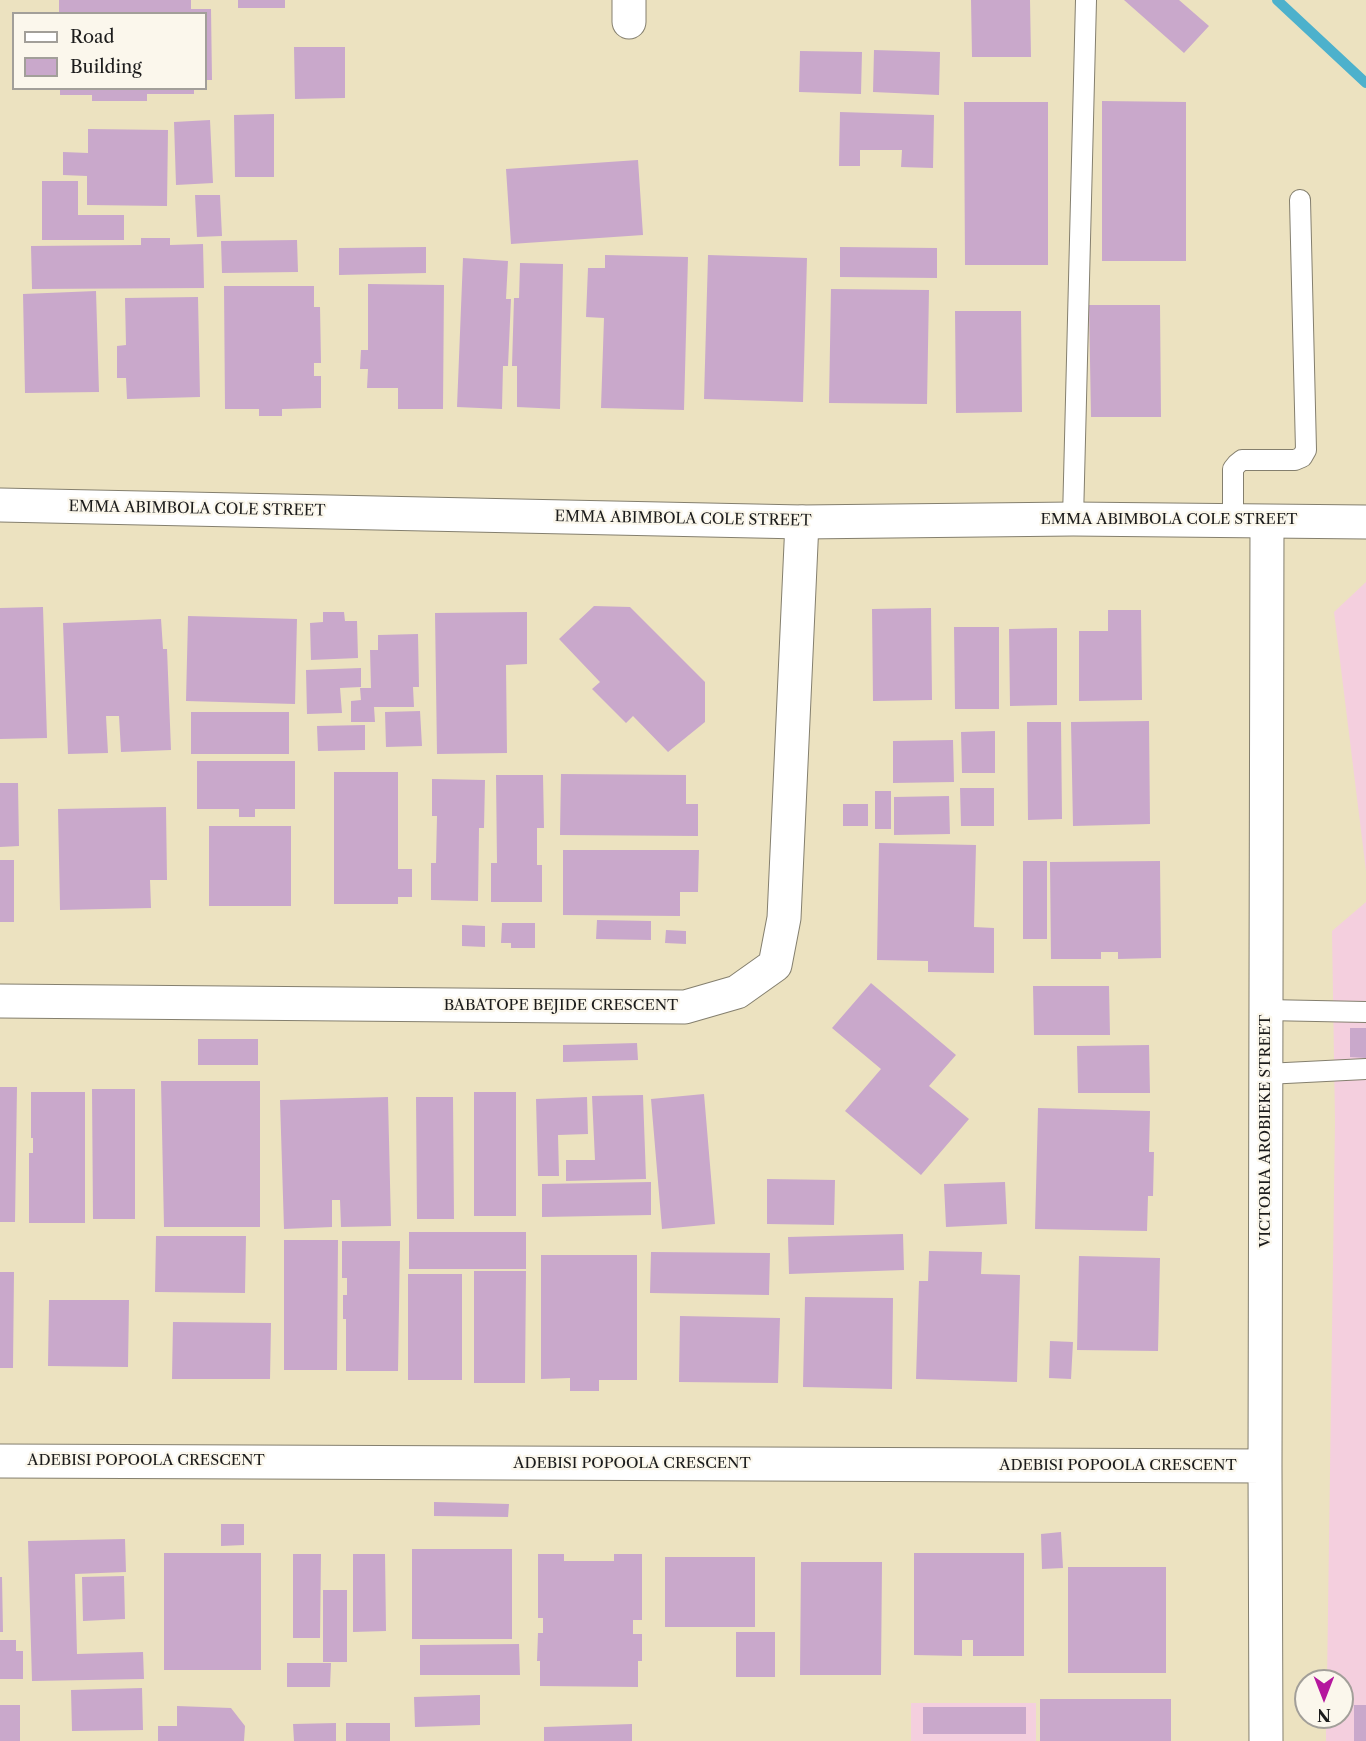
<!DOCTYPE html>
<html>
<head>
<meta charset="utf-8">
<style>
  body { margin:0 }
  #map { position:relative; width:1366px; height:1741px; overflow:hidden; background:#ece2c0; font-family:"Libre Caslon Text",serif }
  canvas { display:block }
  .legend { position:absolute; left:12px; top:12px; width:195px; height:78px; box-sizing:border-box; background:#fbf7ec; border:2px solid #a29f99; margin:0; padding:8px 10px; list-style:none; font-size:18px; color:#1c1c1c }
  .legend li { display:flex; align-items:center; gap:12px; height:30px }
  .legend b { width:30px; border:2px solid #a29f99 }
  .north { position:absolute; left:1294px; top:1669px; width:60px; height:60px; box-sizing:border-box; background:#fbf7ec; border:2px solid #a29f99; border-radius:50%; rotate:180deg; font-size:16px; font-weight:700; line-height:24px; text-align:center; color:#1c1c1c }
  .north::after { content:''; display:block; margin:auto; width:21px; height:27px; background:#b5179e; clip-path:polygon(50% 0,100% 100%,50% 72%,0 100%) }
</style>
</head>
<body>
<div id="map">
<canvas width="1366" height="1741"></canvas>
<ul class="legend">
<li><b style="height:8px;background:#fff"></b>Road</li>
<li><b style="height:16px;background:#c9a8cb"></b>Building</li>
</ul>
<div class="north">N</div>
</div>
<script>
const context = document.querySelector('canvas').getContext('2d');
context.lineJoin = 'round';
function fillPath(path, color) { context.fillStyle = color; context.fill(path, 'evenodd'); }
const poly = rows => new Path2D(rows.map(r => 'M' + r).join(''));
function trace(path, color, width, dash) { context.strokeStyle = color; context.lineWidth = width; context.lineCap = dash ? 'butt' : 'round'; context.setLineDash(dash || []); context.stroke(path); }
function write(font, color, halo, rows, align = 'center') {
  context.font = font + ' "Libre Caslon Text",serif'; context.lineWidth = 4.5; context.setLineDash([]); context.textBaseline = 'middle'; context.strokeStyle = halo; context.fillStyle = color; for (const [text, x, y, turn = 0] of rows) {
    context.save(); context.translate(x, y); context.rotate((+turn || 0) * Math.PI / 180); context.textAlign = isNaN(turn) ? turn : align; if (halo) context.strokeText(text, 0, 0); context.fillText(text, 0, 0); context.restore();
  }
}
const built = poly([
  [1366,582,1366,871,1334,612],
  [1366,902,1366,1741,1326,1741,1326,1717,1342,1717,1342,1681,1327,1681,1335,1122,1332,931],
  [911,1703,1036,1703,1036,1741,911,1741]
]);
const stream = poly([
  [1277,0,1366,83]
]);
const building = poly([
  [59,0,191,0,191,9,211,9,212,80,206,80,206,14,59,14],
  [238,0,285,0,285,8,238,8],
  [971,0,1030,0,1031,57,972,57],
  [1124,0,1179,0,1209,26,1184,53],
  [294,47,345,47,345,98,295,99],
  [874,50,940,52,939,95,873,92],
  [800,51,862,52,861,94,799,92],
  [60,88,194,88,194,94,147,94,147,101,92,101,92,95,60,95],
  [1102,101,1186,102,1186,261,1102,261],
  [964,102,1048,102,1048,265,965,265],
  [840,112,934,115,933,168,901,167,902,150,860,150,860,166,839,166],
  [274,114,274,177,235,177,234,115],
  [210,120,213,183,176,185,174,122],
  [88,129,168,130,167,206,87,205,87,176,63,175,63,152,88,153],
  [638,160,643,235,511,244,506,169],
  [42,181,78,181,78,215,124,215,124,240,42,240],
  [195,195,220,195,222,236,197,237],
  [141,238,170,238,170,245,203,244,204,288,32,289,31,246,141,245],
  [297,240,298,272,222,273,221,241],
  [426,247,426,273,339,275,339,248],
  [840,247,937,248,937,278,840,277],
  [605,255,688,257,684,410,601,408,604,318,586,317,588,268,605,268],
  [708,255,807,258,803,402,704,399],
  [463,258,508,261,506,299,511,299,508,366,503,366,502,409,457,407],
  [520,263,563,264,560,409,517,407,517,366,512,366,514,298,519,298],
  [368,284,444,285,443,409,398,409,398,388,367,388,368,369,360,369,361,350,368,350],
  [224,286,314,286,314,307,320,307,321,363,314,363,314,376,321,376,321,408,282,409,282,416,259,416,259,409,225,409],
  [831,289,929,290,927,404,829,403],
  [96,291,99,392,25,393,23,294],
  [198,297,200,397,127,399,126,378,117,378,117,346,126,345,125,298],
  [1089,305,1160,305,1161,417,1091,417],
  [955,311,1021,311,1022,412,956,413],
  [594,606,630,607,705,682,705,722,668,752,633,716,626,723,592,689,600,682,559,639],
  [43,607,47,738,0,739,0,608],
  [931,608,932,700,873,701,872,609],
  [1108,610,1141,610,1142,700,1079,701,1079,631,1108,631],
  [323,612,344,612,345,621,357,621,358,658,311,660,310,623,323,622],
  [527,612,527,664,506,665,507,753,437,754,435,613],
  [188,616,297,619,295,704,186,701],
  [161,619,163,649,167,649,171,750,121,752,119,716,106,716,108,753,68,754,63,623],
  [954,627,999,627,999,709,955,709],
  [1057,628,1057,705,1010,706,1009,629],
  [418,634,419,687,413,687,414,707,374,707,375,722,351,722,351,701,361,700,360,688,371,688,370,650,378,650,378,635],
  [361,668,361,687,340,688,342,713,307,714,306,670],
  [420,711,422,746,386,747,385,712],
  [191,712,289,712,289,754,191,754],
  [1149,721,1150,824,1073,826,1071,722],
  [1027,722,1061,722,1062,819,1028,820],
  [365,725,365,750,318,751,317,726],
  [995,731,995,773,962,773,961,732],
  [953,740,954,782,893,783,893,741],
  [197,761,295,761,295,809,255,809,255,817,239,817,239,809,197,809],
  [334,772,398,772,398,869,412,869,412,897,398,897,398,904,334,904],
  [561,774,686,775,686,804,698,804,698,836,560,835],
  [496,775,543,775,544,828,537,828,537,865,542,865,542,902,491,902,491,863,497,863],
  [432,779,485,780,484,828,479,828,478,901,431,900,431,863,436,863,437,816,432,816],
  [0,783,18,783,19,846,0,847],
  [960,788,994,788,994,826,961,826],
  [875,791,891,791,891,829,875,829],
  [949,796,950,834,894,835,894,797],
  [843,804,868,804,868,826,843,826],
  [166,807,167,880,150,880,151,908,60,910,58,809],
  [209,826,291,826,291,906,209,906],
  [879,843,976,845,974,927,994,928,994,973,928,972,928,961,877,960],
  [563,850,699,850,698,892,680,892,680,916,563,915],
  [0,860,14,860,14,922,0,922],
  [1023,861,1047,861,1047,939,1023,939],
  [1160,861,1161,958,1118,959,1118,952,1101,952,1101,959,1051,959,1050,862],
  [597,920,651,921,651,940,596,939],
  [502,923,535,923,535,948,511,948,511,943,501,943],
  [462,925,485,926,485,947,462,946],
  [666,930,686,931,686,944,665,943],
  [871,983,956,1055,929,1086,969,1119,921,1175,845,1111,881,1069,832,1028],
  [1033,986,1109,986,1110,1035,1034,1035],
  [1350,1028,1366,1028,1366,1058,1350,1057],
  [198,1039,258,1039,258,1065,198,1065],
  [637,1043,638,1060,563,1062,563,1045],
  [1149,1045,1150,1093,1078,1093,1077,1046],
  [161,1081,260,1081,260,1227,164,1227],
  [0,1087,17,1087,15,1222,0,1222],
  [92,1089,135,1089,135,1219,93,1219],
  [31,1092,85,1092,85,1223,29,1223,29,1153,33,1153,33,1138,31,1138],
  [474,1092,516,1092,516,1216,474,1216],
  [704,1094,715,1224,662,1229,651,1099],
  [643,1095,646,1179,566,1181,566,1160,595,1160,592,1096],
  [388,1097,391,1226,341,1227,340,1200,332,1200,332,1227,284,1229,280,1100],
  [416,1097,453,1097,454,1219,417,1219],
  [587,1097,588,1134,558,1135,559,1176,538,1176,536,1099],
  [1038,1108,1150,1111,1149,1152,1154,1152,1153,1196,1148,1196,1147,1231,1035,1229],
  [767,1179,835,1180,834,1225,767,1224],
  [651,1182,651,1215,542,1217,542,1184],
  [1005,1182,1007,1224,946,1227,944,1184],
  [409,1232,526,1232,526,1269,409,1269],
  [903,1234,904,1270,789,1274,788,1237],
  [156,1236,246,1236,245,1293,155,1292],
  [284,1240,338,1240,337,1370,284,1370],
  [342,1241,400,1241,398,1371,346,1371,346,1319,343,1319,343,1295,347,1295,347,1278,342,1278],
  [929,1251,982,1252,981,1274,1020,1275,1017,1382,916,1379,919,1281,928,1281],
  [651,1252,770,1253,769,1295,650,1293],
  [541,1255,637,1255,637,1380,599,1380,599,1391,570,1391,570,1378,541,1379],
  [1079,1256,1160,1258,1158,1351,1077,1350],
  [474,1271,526,1271,525,1383,474,1383],
  [0,1272,14,1272,13,1368,0,1368],
  [408,1274,462,1274,462,1380,408,1380],
  [805,1297,893,1298,892,1389,803,1387],
  [49,1300,129,1300,128,1367,48,1366],
  [680,1316,780,1318,778,1383,679,1382],
  [173,1322,271,1323,270,1379,172,1379],
  [1050,1341,1073,1342,1071,1379,1049,1378],
  [434,1502,509,1504,508,1517,434,1516],
  [221,1524,244,1524,244,1545,221,1546],
  [1061,1532,1063,1568,1042,1569,1041,1534],
  [125,1539,126,1572,75,1574,77,1654,143,1652,144,1679,32,1681,28,1541],
  [412,1549,512,1549,512,1639,412,1639],
  [164,1553,261,1553,261,1670,164,1670],
  [914,1553,1024,1553,1024,1656,973,1656,973,1640,962,1640,962,1656,914,1655],
  [293,1554,321,1554,320,1638,293,1638],
  [353,1554,385,1554,386,1631,353,1632],
  [538,1554,564,1554,564,1561,614,1561,614,1554,642,1554,642,1620,633,1620,633,1634,642,1634,642,1661,638,1661,638,1687,540,1686,540,1661,537,1661,538,1633,543,1633,543,1618,538,1618],
  [665,1557,755,1557,755,1627,665,1627],
  [801,1562,882,1562,881,1675,800,1675],
  [1068,1567,1166,1567,1166,1673,1068,1673],
  [124,1576,125,1619,83,1621,82,1577],
  [0,1577,2,1577,3,1632,0,1632],
  [323,1590,347,1590,347,1662,323,1662],
  [736,1632,775,1632,775,1677,736,1677],
  [0,1640,16,1640,16,1651,23,1651,23,1679,0,1679],
  [519,1644,520,1675,420,1675,420,1645],
  [287,1663,331,1663,330,1687,287,1687],
  [142,1688,143,1730,72,1731,71,1690],
  [480,1695,480,1725,415,1727,414,1697],
  [1040,1699,1171,1699,1171,1741,1040,1741],
  [0,1705,20,1705,20,1741,0,1741],
  [1354,1705,1366,1705,1366,1741,1354,1741],
  [177,1706,231,1708,245,1726,244,1741,158,1741,158,1726,177,1726],
  [923,1707,1026,1707,1026,1734,923,1734],
  [336,1723,336,1741,294,1741,293,1724],
  [346,1723,390,1723,390,1741,346,1741],
  [632,1724,632,1741,544,1741,544,1727]
]);
const service = poly([
  [1073,519,1086,0],
  [1233,521,1233,469,1237,464,1242,460,1295,460,1302,457,1306,450,1300,200],
  [1266,1010,1366,1012],
  [1266,1074,1366,1069]
]);
const minor = poly([
  [629,0,629,22],
  [0,1001,685,1007,737,992,775,965,784,918,802,522],
  [0,1461,1265,1466],
  [1266,1741,1265,1466,1267,522]
]);
const tertiary = poly([
  [0,505,802,522,1073,519,1366,522]
]);
const streetNames = [
  ["EMMA ABIMBOLA COLE STREET",197,509,1],
  ["EMMA ABIMBOLA COLE STREET",683,519,1],
  ["EMMA ABIMBOLA COLE STREET",1169,520],
  ["BABATOPE BEJIDE CRESCENT",561,1006],
  ["VICTORIA AROBIEKE STREET",1266,1131,-90],
  ["ADEBISI POPOOLA CRESCENT",146,1461],
  ["ADEBISI POPOOLA CRESCENT",632,1464],
  ["ADEBISI POPOOLA CRESCENT",1118,1466]
];
fillPath(built, '#f4cfde');
trace(stream, '#4db1cc', 10);
fillPath(building, '#c9a8cb');
trace(service, '#847f6e', 22);
trace(minor, '#847f6e', 35);
trace(tertiary, '#847f6e', 35);
trace(service, '#fff', 20);
trace(minor, '#fff', 33);
trace(tertiary, '#fff', 33);
write('15px', '#1c1c1c', '#fbf7ec', streetNames);
</script>
</body>
</html>
